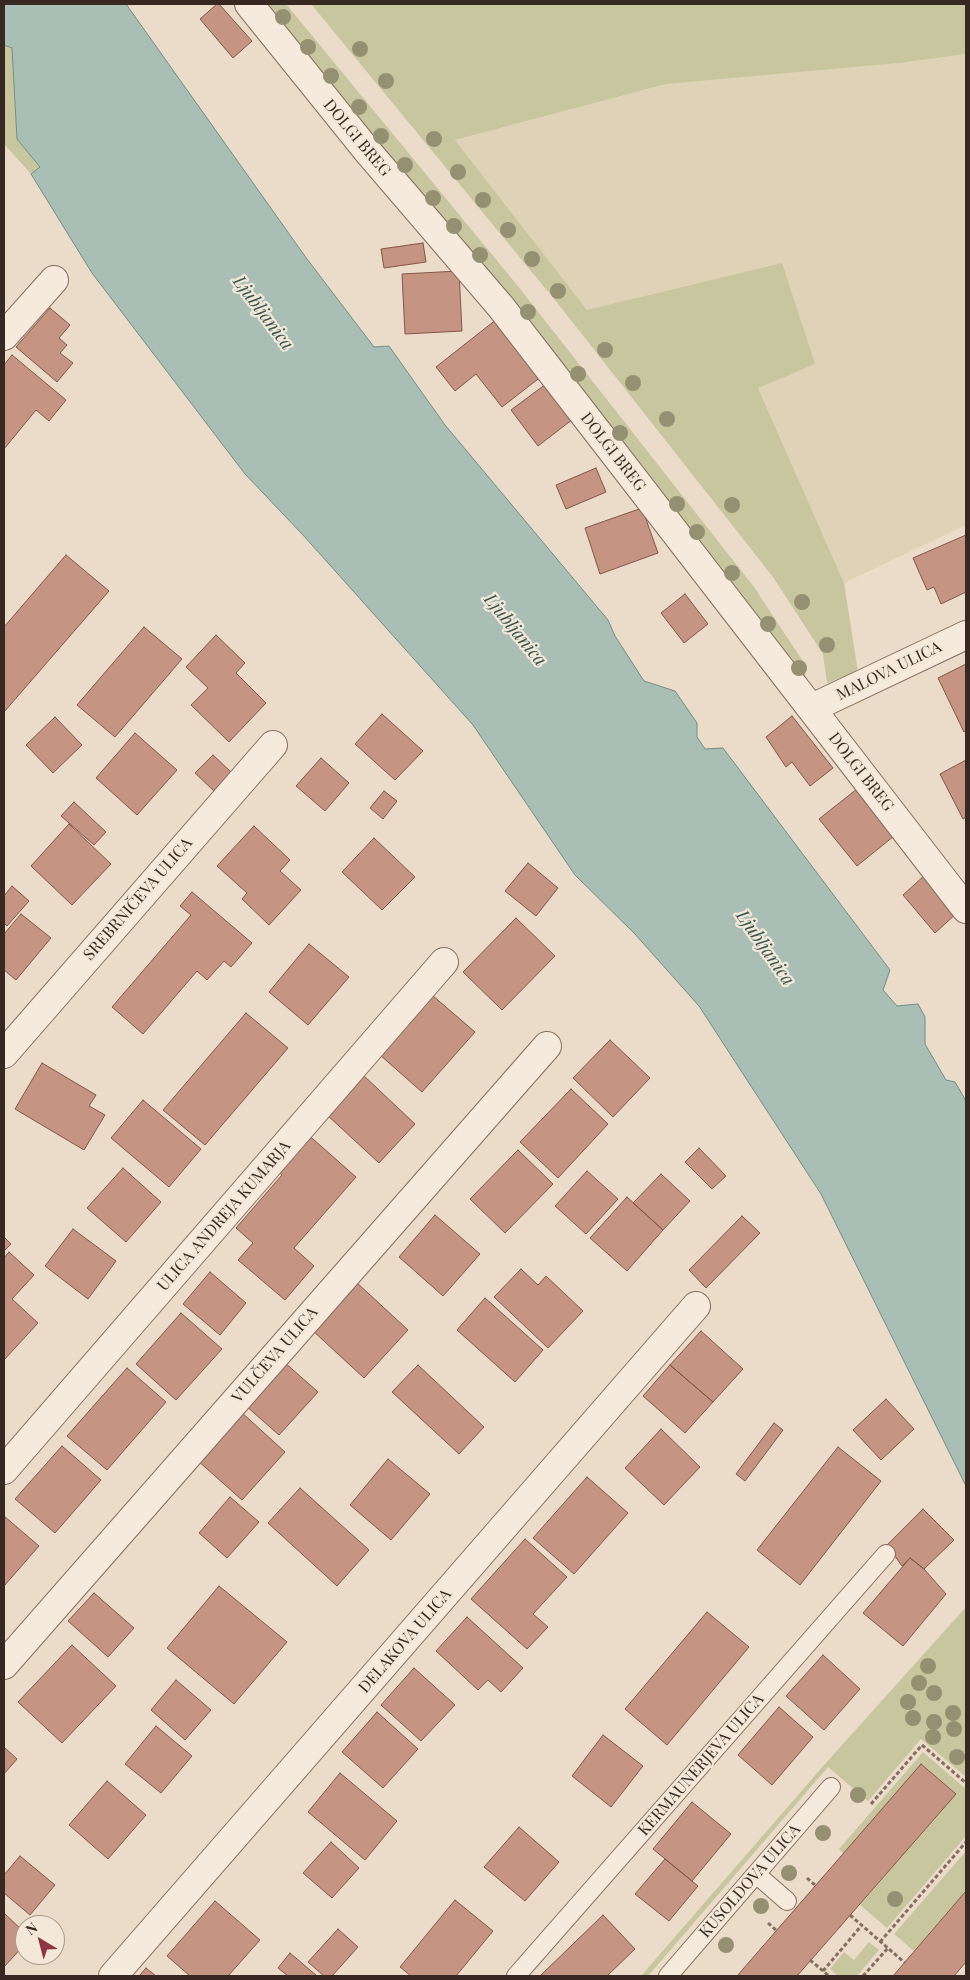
<!DOCTYPE html>
<html>
<head>
<meta charset="utf-8">
<style>
  body { margin:0 }
  #map { position:relative; width:970px; height:1980px; overflow:hidden; background:#ebdbc9; font-family:"Playfair Display",serif }
  canvas { display:block }
  .frame { position:absolute; inset:0; border:5px solid #372921; pointer-events:none }
  .north { position:absolute; left:15px; top:1915px; width:50px; height:50px; box-sizing:border-box; background:#f3e7d8; border:1px solid #a89b8f; border-radius:50%; rotate:323deg; font-size:14px; font-weight:700; line-height:20px; text-align:center; color:#372921 }
  .north::after { content:''; display:block; margin:auto; width:18px; height:22px; background:#8e3544; clip-path:polygon(50% 0,100% 100%,50% 72%,0 100%) }
</style>
</head>
<body>
<div id="map">
<canvas width="970" height="1980"></canvas>
<div class="frame"></div>
<div class="north">N</div>
</div>
<script>
const context = document.querySelector('canvas').getContext('2d');
context.lineJoin = 'round';
function fillPath(path, color) { context.fillStyle = color; context.fill(path, 'evenodd'); }
const poly = rows => new Path2D(rows.map(r => 'M' + r).join(''));
function trace(path, color, width, dash) { context.strokeStyle = color; context.lineWidth = width; context.lineCap = dash ? 'butt' : 'round'; context.setLineDash(dash || []); context.stroke(path); }
function write(font, color, halo, rows, align = 'center') {
  context.font = font + ' "Playfair Display",serif'; context.lineWidth = 4.5; context.setLineDash([]); context.textBaseline = 'middle'; context.strokeStyle = halo; context.fillStyle = color; for (const [text, x, y, turn = 0] of rows) {
    context.save(); context.translate(x, y); context.rotate((+turn || 0) * Math.PI / 180); context.textAlign = isNaN(turn) ? turn : align; if (halo) context.strokeText(text, 0, 0); context.fillText(text, 0, 0); context.restore();
  }
}
const farmland = poly([
  [966,54,966,525,844,583,758,388,782,264,587,311,455,140,666,84,900,63]
]);
const green = poly([
  [256,4,286,4,517,285,754,587,804,663,807,686],
  [311,4,966,4,966,54,900,63,666,84,455,140,587,310,782,263,815,364,758,388,844,583,858,672,827,683,823,654,773,577,559,305],
  [4,45,12,48,17,139,40,167,31,174,4,144],
  [966,1607,966,1777,921,1739,868,1801,828,1767,648,1976,641,1976,825,1764],
  [923,1752,966,1789,966,1836,887,1928,860,1905,955,1794,844,1854,839,1849],
  [966,1851,966,1891,914,1951,894,1934],
  [869,1942,879,1950,857,1976,838,1976,830,1969,844,1952,854,1960]
]);
const water = poly([
  [4,4,126,4,307,259,374,347,389,346,445,425,608,620,615,636,644,681,675,691,697,723,697,737,705,749,723,748,890,970,883,990,897,1006,918,1004,925,1017,925,1044,946,1080,955,1082,965,1099,966,1106,966,1486,821,1194,699,1006,634,933,575,875,473,725,303,535,245,474,92,273,31,174,40,167,17,139,12,48,4,45,4,4]
]);
const building = poly([
  [217,4,219,4,252,41,233,58,200,19,217,4],
  [423,243,426,262,384,268,381,249,423,243],
  [459,271,462,331,405,334,402,274,459,271],
  [50,308,70,325,59,338,67,345,60,353,73,363,57,382,16,347,50,308],
  [497,319,542,376,502,407,476,374,455,391,436,367,497,319],
  [12,355,66,400,49,421,36,410,4,449,4,365,12,355],
  [546,384,573,419,538,446,511,410,546,384],
  [596,468,606,492,566,509,556,485,596,468],
  [642,508,658,553,600,574,585,528,642,508],
  [966,535,966,592,941,604,934,587,927,590,913,558,966,535],
  [66,555,109,591,4,712,4,627,66,555],
  [685,594,708,624,684,643,661,613,685,594],
  [144,627,182,659,115,737,77,705,144,627],
  [216,635,245,663,236,673,266,703,229,742,191,705,208,688,186,667,216,635],
  [966,664,966,731,964,732,938,678,966,664],
  [382,714,423,751,395,780,355,744,382,714],
  [792,716,833,768,810,786,792,762,786,767,766,737,792,716],
  [55,717,82,745,53,773,26,745,55,717],
  [135,733,177,770,137,815,96,778,135,733],
  [213,755,231,772,214,791,195,773,213,755],
  [321,758,349,783,325,811,296,786,321,758],
  [966,760,966,817,963,819,940,774,966,760],
  [857,789,894,836,857,866,819,819,857,789],
  [384,791,397,801,383,819,370,808,384,791],
  [74,802,106,832,94,845,61,816,74,802],
  [69,824,111,864,72,905,31,866,69,824],
  [254,826,290,860,280,871,301,890,269,925,242,899,247,893,217,866,254,826],
  [374,838,415,877,382,910,342,872,374,838],
  [528,863,558,888,536,916,505,891,528,863],
  [926,874,958,912,935,933,903,895,926,874],
  [12,886,29,901,7,926,4,923,4,896,12,886],
  [192,892,252,943,231,967,224,961,207,980,197,971,143,1034,112,1007,191,915,180,906,192,892],
  [21,914,51,938,16,980,4,970,4,934,21,914],
  [516,918,555,956,502,1010,463,972,516,918],
  [309,944,349,977,308,1025,269,992,309,944],
  [432,995,475,1032,422,1092,380,1055,432,995],
  [246,1013,288,1048,205,1145,163,1110,246,1013],
  [610,1040,650,1078,613,1117,573,1078,610,1040],
  [42,1063,96,1095,89,1106,105,1115,84,1150,15,1109,42,1063],
  [362,1074,415,1124,379,1163,326,1114,362,1074],
  [571,1089,608,1124,558,1178,520,1142,571,1089],
  [143,1100,201,1149,169,1187,111,1138,143,1100],
  [305,1132,356,1177,294,1248,314,1266,285,1300,238,1260,253,1243,236,1228,282,1175,274,1168,305,1132],
  [699,1148,726,1176,712,1189,685,1162,699,1148],
  [518,1150,553,1184,505,1233,470,1199,518,1150],
  [123,1168,161,1202,126,1242,87,1208,123,1168],
  [587,1171,618,1199,586,1234,555,1206,587,1171],
  [661,1174,690,1201,663,1230,633,1203,661,1174],
  [627,1197,663,1230,627,1271,590,1238,627,1197],
  [435,1215,480,1254,443,1296,399,1257,435,1215],
  [742,1216,760,1233,706,1288,689,1270,742,1216],
  [73,1229,116,1261,88,1299,45,1266,73,1229],
  [4,1237,11,1244,4,1251,4,1237],
  [9,1252,34,1275,12,1299,38,1323,4,1360,4,1258,9,1252],
  [521,1269,538,1285,546,1276,583,1311,548,1348,494,1297,521,1269],
  [210,1272,246,1303,220,1335,183,1304,210,1272],
  [356,1282,408,1330,364,1378,312,1330,356,1282],
  [485,1298,543,1350,515,1382,457,1330,485,1298],
  [181,1313,222,1349,176,1400,136,1364,181,1313],
  [701,1331,743,1369,713,1402,670,1365,701,1331],
  [284,1362,318,1392,279,1435,245,1405,284,1362],
  [418,1365,484,1427,459,1454,392,1392,418,1365],
  [670,1365,713,1402,685,1433,643,1396,670,1365],
  [127,1368,166,1402,107,1470,67,1436,127,1368],
  [886,1399,914,1429,881,1460,853,1430,886,1399],
  [240,1411,285,1452,242,1500,197,1460,240,1411],
  [774,1423,783,1430,745,1481,736,1474,774,1423],
  [661,1429,700,1467,664,1505,625,1468,661,1429],
  [62,1446,101,1480,55,1533,15,1499,62,1446],
  [838,1447,881,1481,800,1585,757,1550,838,1447],
  [388,1459,430,1494,391,1540,350,1505,388,1459],
  [587,1477,628,1513,574,1574,533,1538,587,1477],
  [300,1488,369,1550,337,1586,268,1523,300,1488],
  [230,1497,259,1522,227,1558,199,1533,230,1497],
  [923,1509,954,1540,924,1569,910,1558,902,1566,887,1545,923,1509],
  [4,1516,39,1546,4,1586,4,1516],
  [525,1539,567,1577,533,1614,548,1627,527,1649,471,1599,525,1539],
  [910,1558,924,1569,946,1594,903,1646,863,1613,910,1558],
  [219,1586,287,1642,234,1704,167,1648,219,1586],
  [94,1593,134,1628,108,1657,68,1621,94,1593],
  [707,1612,749,1647,667,1745,625,1709,707,1612],
  [467,1617,523,1668,501,1692,488,1680,478,1690,436,1651,467,1617],
  [72,1645,116,1686,62,1743,18,1702,72,1645],
  [823,1655,860,1689,824,1730,786,1696,823,1655],
  [414,1668,455,1705,421,1741,381,1705,414,1668],
  [176,1680,211,1710,185,1740,151,1710,176,1680],
  [779,1707,813,1737,772,1785,738,1755,779,1707],
  [377,1712,418,1749,383,1788,342,1752,377,1712],
  [156,1726,192,1756,161,1793,125,1764,156,1726],
  [603,1735,643,1766,611,1807,572,1776,603,1735],
  [4,1747,17,1759,4,1774,4,1747],
  [921,1764,956,1794,797,1976,737,1976,921,1764],
  [340,1773,397,1821,365,1860,308,1812,340,1773],
  [107,1781,146,1815,108,1859,69,1825,107,1781],
  [692,1802,731,1834,692,1881,653,1849,692,1802],
  [519,1827,559,1862,525,1901,484,1867,519,1827],
  [331,1842,359,1868,332,1898,303,1873,331,1842],
  [20,1856,55,1885,30,1915,4,1893,4,1875,20,1856],
  [665,1859,698,1886,669,1921,635,1894,665,1859],
  [966,1891,966,1962,954,1976,893,1976,966,1891],
  [455,1900,493,1931,456,1976,411,1976,400,1967,455,1900],
  [215,1901,260,1940,228,1976,190,1976,167,1956,215,1901],
  [4,1913,25,1933,25,1944,4,1967,4,1913],
  [603,1915,635,1949,607,1976,540,1976,603,1915],
  [338,1929,358,1947,332,1976,324,1976,308,1962,338,1929],
  [290,1953,317,1976,288,1976,278,1968,290,1953],
  [146,1968,156,1976,139,1976,146,1968]
]);
const path = poly([
  [871,1804,922,1745,966,1783],
  [807,1878,816,1886],
  [850,1915,905,1963],
  [768,1923,777,1931],
  [880,1942,966,1842],
  [810,1960,829,1976],
  [823,1971,862,1925],
  [863,1976,888,1948]
]);
const lane = poly([
  [756,1874,787,1901],
  [516,1976,886,1554],
  [668,1976,831,1787]
]);
const street = poly([
  [249,4,369,153,501,307,966,909],
  [4,336,54,280],
  [812,708,966,635],
  [4,1054,273,745],
  [4,1470,444,962],
  [4,1665,547,1046],
  [113,1976,696,1306]
]);
const trees = [
  [283,17],
  [308,47],
  [360,49],
  [331,76],
  [386,81],
  [359,107],
  [381,136],
  [434,139],
  [405,165],
  [458,172],
  [433,198],
  [483,200],
  [454,226],
  [508,230],
  [480,255],
  [532,259],
  [558,291],
  [528,312],
  [605,350],
  [578,374],
  [633,383],
  [667,419],
  [620,433],
  [677,504],
  [732,505],
  [697,532],
  [732,573],
  [802,602],
  [768,624],
  [827,645],
  [799,668],
  [928,1666],
  [919,1683],
  [934,1693],
  [908,1702],
  [953,1713],
  [913,1718],
  [934,1722],
  [954,1729],
  [933,1737],
  [957,1757],
  [858,1795],
  [823,1833],
  [789,1873],
  [895,1899],
  [761,1906],
  [726,1945]
];
const streetNames = [
  ["DOLGI BREG",357,138,50],
  ["DOLGI BREG",613,452,52],
  ["MALOVA ULICA",889,671,-26],
  ["DOLGI BREG",861,772,52],
  ["SREBRNIČEVA ULICA",138,899,-49],
  ["ULICA ANDREJA KUMARJA",224,1216,-49],
  ["VULČEVA ULICA",275,1355,-49],
  ["DELAKOVA ULICA",405,1641,-49],
  ["KERMAUNERJEVA ULICA",701,1765,-49],
  ["KUSOLDOVA ULICA",750,1881,-49]
];
const waterNames = [
  ["Ljubljanica",263,313,53],
  ["Ljubljanica",515,630,51],
  ["Ljubljanica",765,948,55]
];
fillPath(farmland, '#dfd3b7');
fillPath(green, '#c8c69e');
fillPath(water, '#a9bfb5');
trace(water, '#718d82', 1);
fillPath(building, '#c59483');
trace(building, '#825648', 1);
trace(lane, '#856e5f', 20);
trace(street, '#856e5f', 30);
trace(path, '#856e5f', 3, [4, 2.5]);
trace(lane, '#f6eadc', 18);
trace(street, '#f6eadc', 28);
context.fillStyle = '#959072';
for (const [x, y] of trees) { context.beginPath(); context.arc(x, y, 8, 0, 2 * Math.PI); context.fill(); }
write('16px', '#372921', '#f3e7d8', streetNames);
write('italic 18px', '#32554e', '#f3e7d8', waterNames);
</script>
</body>
</html>
